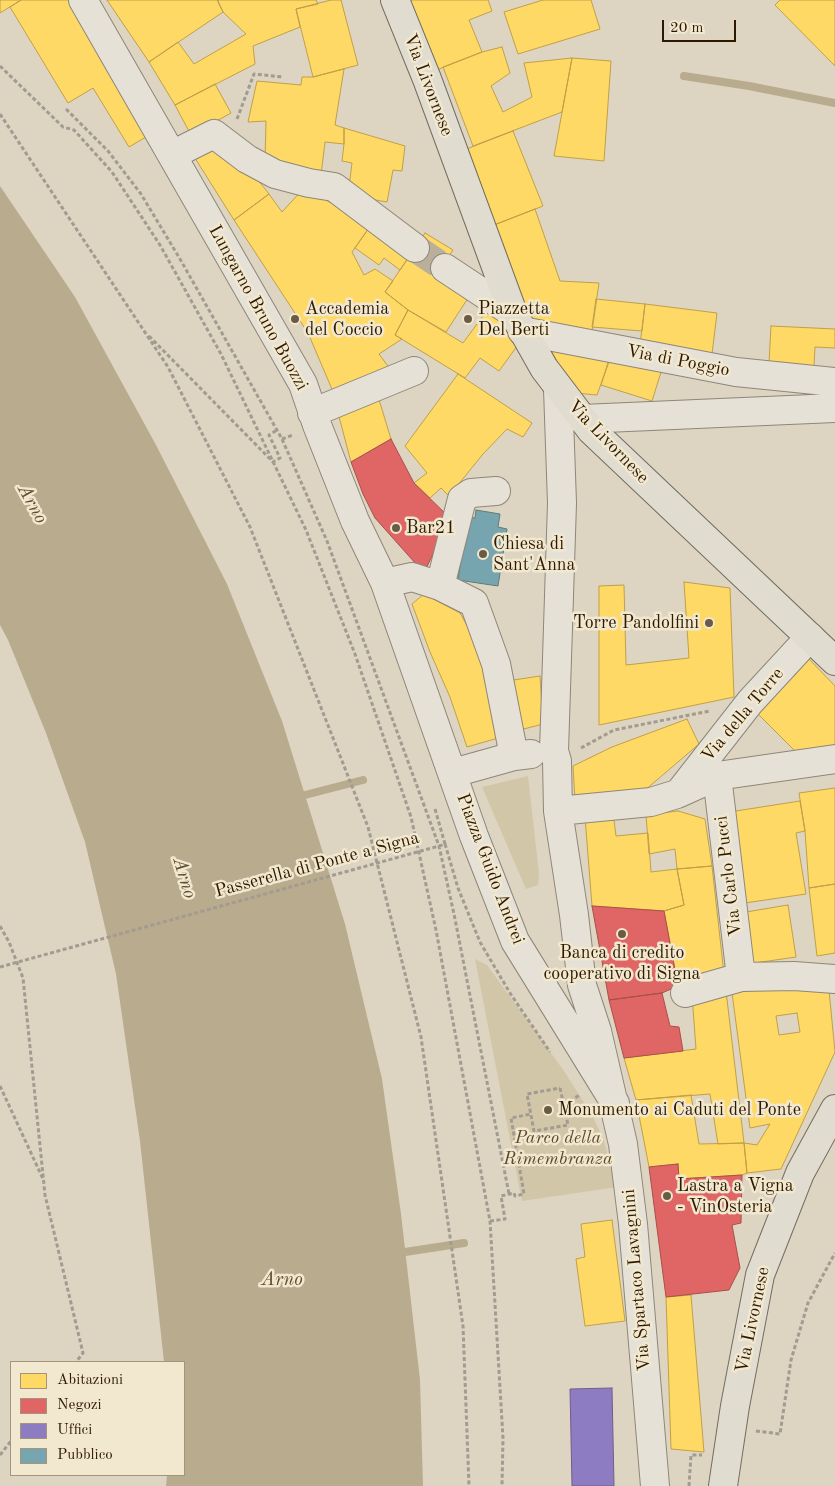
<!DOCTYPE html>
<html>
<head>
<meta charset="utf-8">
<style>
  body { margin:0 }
  #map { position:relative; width:835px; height:1486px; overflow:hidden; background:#ddd5c1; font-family:"Old Standard TT",serif }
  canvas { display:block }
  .legend { position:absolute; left:10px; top:1361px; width:175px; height:115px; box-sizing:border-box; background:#f1e8cf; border:1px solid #a3957c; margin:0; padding:6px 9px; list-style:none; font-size:15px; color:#2d1900 }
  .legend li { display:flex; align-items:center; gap:10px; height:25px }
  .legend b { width:25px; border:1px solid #a3957c }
  .scale { position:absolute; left:662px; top:20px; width:74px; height:22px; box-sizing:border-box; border:2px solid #2d1900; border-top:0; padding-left:6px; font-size:15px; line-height:18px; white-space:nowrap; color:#2d1900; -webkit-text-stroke:4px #f1e8cf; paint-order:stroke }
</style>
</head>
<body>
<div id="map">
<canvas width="835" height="1486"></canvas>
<ul class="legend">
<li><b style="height:14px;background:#ffd966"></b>Abitazioni</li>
<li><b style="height:14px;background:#e06666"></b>Negozi</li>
<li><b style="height:14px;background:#8e7cc3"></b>Uffici</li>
<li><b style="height:14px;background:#76a5af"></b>Pubblico</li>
</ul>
<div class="scale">20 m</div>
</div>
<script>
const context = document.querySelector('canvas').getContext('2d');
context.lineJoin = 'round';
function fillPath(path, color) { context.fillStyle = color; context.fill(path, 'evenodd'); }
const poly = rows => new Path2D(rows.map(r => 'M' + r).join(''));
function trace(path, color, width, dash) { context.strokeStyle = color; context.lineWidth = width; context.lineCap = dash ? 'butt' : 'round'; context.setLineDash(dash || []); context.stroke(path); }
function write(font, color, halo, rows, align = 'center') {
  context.font = font + ' "Old Standard TT",serif'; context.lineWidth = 5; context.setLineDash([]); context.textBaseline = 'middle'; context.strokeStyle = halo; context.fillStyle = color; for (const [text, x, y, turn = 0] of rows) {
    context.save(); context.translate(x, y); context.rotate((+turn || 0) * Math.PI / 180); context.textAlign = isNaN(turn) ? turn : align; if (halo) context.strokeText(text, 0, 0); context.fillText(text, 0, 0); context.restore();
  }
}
const green = poly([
  [528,776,539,874,538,885,526,889,482,787],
  [475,959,487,965,564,1071,592,1115,603,1138,617,1187,522,1201]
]);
const water = poly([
  [0,186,75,297,156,445,227,584,282,721,345,924,382,1079,401,1214,420,1380,423,1486,166,1486,167,1475,184,1475,184,1362,164,1362,140,1141,116,974,85,842,46,733,8,640,0,625]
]);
const homes = poly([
  [0,0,21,0,0,13,0,0],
  [21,0,69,0,151,134,129,147,93,88,68,103,10,7,21,0],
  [107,0,217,0,223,12,149,62,107,0],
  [219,0,316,0,318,4,296,9,300,27,253,46,255,64,175,105,149,62,178,42,194,64,246,34,223,12,218,1,219,0],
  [331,0,341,0,358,65,313,77,296,9,331,0],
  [407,0,488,0,492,11,469,20,482,52,434,71,407,0],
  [543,0,591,0,600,29,518,54,504,12,543,0],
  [780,0,835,0,835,66,775,5,780,0],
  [502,47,510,73,491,86,503,112,532,97,524,63,572,58,562,112,473,146,443,67,482,52,502,47],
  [572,58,611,61,604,161,554,156,572,58],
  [344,69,335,125,344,128,344,144,325,142,321,175,265,162,266,121,248,122,257,81,301,85,302,77,313,77,344,69],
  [215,84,231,113,191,135,175,105,215,84],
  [344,128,405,146,402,171,393,170,387,202,364,198,349,187,352,163,342,161,344,144,344,128],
  [513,131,543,206,494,225,464,150,513,131],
  [215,144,251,171,269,194,234,220,193,155,215,144],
  [304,188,371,225,352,252,364,275,375,269,393,281,385,292,408,310,395,335,402,339,379,354,393,373,337,401,308,333,234,220,269,194,282,212,304,188],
  [535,209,560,281,599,283,591,338,531,327,494,225,535,209],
  [371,225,411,254,400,270,384,258,379,265,355,248,371,225],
  [425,233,453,250,438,273,470,295,446,332,408,310,385,292,425,233],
  [596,299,645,304,642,331,592,327,596,299],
  [645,304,717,313,712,354,640,345,645,304],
  [491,305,520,342,499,371,480,358,465,378,395,335,408,310,463,343,491,305],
  [771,326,835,329,835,348,815,347,814,366,769,363,771,326],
  [550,349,610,359,597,395,575,393,550,349],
  [611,353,662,369,652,401,601,385,611,353],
  [458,374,532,423,523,437,507,429,483,454,449,496,441,488,430,498,414,483,427,473,405,446,458,374],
  [377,393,391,439,351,462,337,409,377,393],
  [684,582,730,588,734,697,599,725,599,586,624,585,626,665,689,658,684,582],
  [424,594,460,613,490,667,505,736,467,747,450,697,430,652,412,604,424,594],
  [809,659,835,686,835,752,801,757,756,712,809,659],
  [540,676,543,724,516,731,507,681,540,676],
  [687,719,699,744,644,791,575,800,573,766,612,747,687,719],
  [835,788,835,884,809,888,805,831,799,793,835,788],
  [800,801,805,831,796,833,806,894,738,904,723,813,800,801],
  [678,811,705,819,712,866,677,869,675,849,649,854,646,815,678,811],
  [613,812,616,836,648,833,651,872,677,869,684,905,664,911,592,906,585,817,613,812],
  [712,866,724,974,678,986,664,911,684,905,677,869,712,866],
  [835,884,835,953,817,956,809,888,835,884],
  [788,905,796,957,748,964,740,913,788,905],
  [828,980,835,1052,781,1169,747,1173,744,1143,757,1145,770,1124,750,1128,732,993,828,980],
  [797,1013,800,1032,779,1035,776,1016,797,1013],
  [726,991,744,1143,718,1144,710,1094,636,1100,624,1058,696,1049,692,995,726,991],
  [691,1095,699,1144,744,1143,747,1173,742,1175,679,1179,678,1164,649,1167,636,1100,691,1095],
  [612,1220,625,1321,585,1326,576,1259,585,1257,581,1224,612,1220],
  [691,1295,704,1452,671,1449,666,1297,691,1295]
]);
const shops = poly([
  [391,439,414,483,450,518,424,573,375,518,363,494,351,462,391,439],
  [592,906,664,911,678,986,662,993,609,1000,592,906],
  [662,993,670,1026,679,1027,683,1051,624,1058,609,1000,662,993],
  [678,1164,679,1179,742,1175,741,1223,732,1225,740,1268,729,1290,666,1297,649,1167,678,1164]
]);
const offices = poly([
  [612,1388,614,1486,572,1486,570,1389,612,1388]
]);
const public = poly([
  [476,510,500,514,498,527,507,529,498,586,458,580,467,517,475,518,476,510]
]);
const stream = poly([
  [684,76,749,86,835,103],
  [305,795,363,780],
  [405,1252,464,1243]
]);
const minorTunnel = poly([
  [415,248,445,268]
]);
const path = poly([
  [0,66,63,127,74,130,112,172,160,245,221,354,306,530,355,654,411,817,436,930,490,1221,503,1438,502,1486],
  [66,109,108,151,141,194,180,259,282,439,327,541,439,846,454,914,509,1194],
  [0,114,168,367,250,527,368,827,421,1037,463,1326,469,1486],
  [237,119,254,74,283,77],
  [149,336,273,462,280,458,269,435,277,430],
  [282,439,293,435],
  [581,748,614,730,710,711],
  [435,809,445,844,439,846],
  [445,844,458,888,480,942,510,993,550,1052],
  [0,926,9,942,23,978,45,1195,83,1353,76,1362],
  [0,1086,43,1179],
  [560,1088,568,1125,534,1131,527,1094,560,1088],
  [564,1104,580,1095],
  [490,1221,505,1219,501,1196,514,1193,515,1196,524,1194,511,1118,531,1114],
  [756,1431,780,1434,791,1360,808,1303,835,1253],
  [0,1455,11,1441],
  [689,1486,691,1455,702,1455]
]);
const minor = poly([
  [83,0,303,384,317,425,355,521,385,583,474,836,515,941,615,1103],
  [172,155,214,134,247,159,275,174,309,183,334,187,415,248],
  [445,268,513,313],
  [522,331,736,372,835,382],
  [558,389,562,503,554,751,557,761,558,811,574,915,582,985,597,1031,623,1144,633,1224,655,1486],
  [312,413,414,371],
  [582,419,835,408],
  [385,583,412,577,440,586,474,603,496,664,514,756],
  [440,586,462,499,471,493,496,491],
  [453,773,514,756,531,754],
  [717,776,741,977],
  [682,789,750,702,810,637],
  [558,811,651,802,677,794,717,776,835,759],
  [685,993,741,977,794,976,835,979]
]);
const major = poly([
  [395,0,427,79,513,313,544,368,591,430,835,661],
  [723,1486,735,1406,760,1275,800,1173,835,1109]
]);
const pathBridge = poly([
  [0,967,439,846]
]);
const markers = [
  [295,319,5,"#6b5b44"],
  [468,319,5,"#6b5b44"],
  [396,528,5,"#6b5b44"],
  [483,554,5,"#6b5b44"],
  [709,623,5,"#6b5b44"],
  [622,934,5,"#6b5b44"],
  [548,1110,5,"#6b5b44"],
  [667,1196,5,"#6b5b44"]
];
const streetNames = [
  ["Via Livornese",428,85,69],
  ["Lungarno Bruno Buozzi",258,308,61],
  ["Via di Poggio",678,361,11],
  ["Via Livornese",608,442,46],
  ["Via della Torre",743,715,-50],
  ["Passerella di Ponte a Signa",317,865,-15],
  ["Piazza Guido Andrei",490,869,69],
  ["Via Carlo Pucci",729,876,-97],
  ["Via Spartaco Lavagnini",637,1280,-95],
  ["Via Livornese",753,1320,-78]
];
const poiNames = [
  ["Accademia",305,309],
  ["del Coccio",305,330],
  ["Piazzetta",478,309],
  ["Del Berti",478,330],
  ["Bar21",406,528],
  ["Chiesa di",493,544],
  ["Sant'Anna",493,565],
  ["Torre Pandolfini",699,623,"right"],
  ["Banca di credito",622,953,"center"],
  ["cooperativo di Signa",622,974,"center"],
  ["Monumento ai Caduti del Ponte",558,1110],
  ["Lastra a Vigna",677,1186],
  ["- VinOsteria",677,1207]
];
const parkNames = [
  ["Parco della",558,1138],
  ["Rimembranza",558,1159]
];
const waterNames = [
  ["Arno",32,504,61],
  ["Arno",184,878,73],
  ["Arno",282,1280]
];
fillPath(green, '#d2c6a9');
fillPath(water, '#b9ab8d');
fillPath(homes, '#ffd966');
trace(homes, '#c09f47', 1);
fillPath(shops, '#e06666');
trace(shops, '#aa4f47', 1);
fillPath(offices, '#8e7cc3');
trace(offices, '#715e88', 1);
fillPath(public, '#76a5af');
trace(public, '#607b7a', 1);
trace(stream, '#b9ab8d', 8);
trace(minorTunnel, '#baaf9a', 28, [28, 14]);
trace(minor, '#8e8678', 30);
trace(major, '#746c5f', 30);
trace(path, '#a19b91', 3, [4, 2.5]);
trace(minor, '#e5e1d6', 28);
trace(major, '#e0dccf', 28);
trace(pathBridge, '#a19b91', 3, [4, 2.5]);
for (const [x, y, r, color] of markers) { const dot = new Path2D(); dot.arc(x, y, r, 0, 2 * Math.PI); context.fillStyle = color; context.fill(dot); trace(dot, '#f1e8cf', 2); }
write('18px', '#2d1900', '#f1e8cf', streetNames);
write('18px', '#2d1900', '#f1e8cf', poiNames, 'left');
write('italic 18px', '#5c492d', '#f1e8cf', parkNames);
write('italic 19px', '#5f4c30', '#f1e8cf', waterNames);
</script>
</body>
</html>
